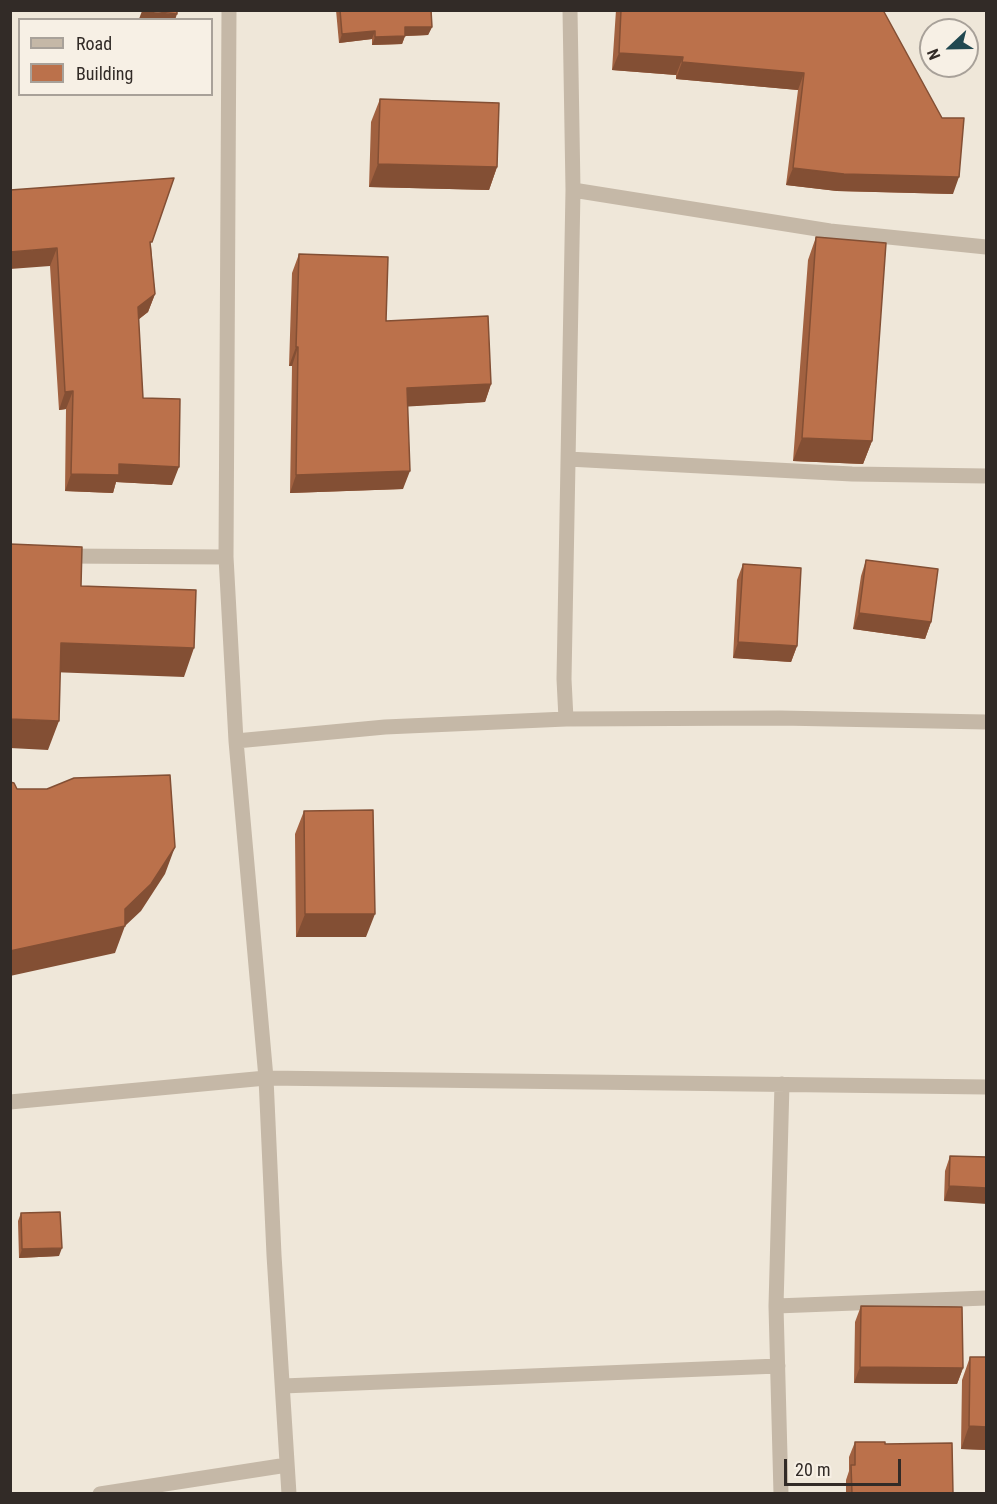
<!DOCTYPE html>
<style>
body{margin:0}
#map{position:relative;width:997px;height:1504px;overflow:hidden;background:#efe7d9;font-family:"Roboto Condensed",sans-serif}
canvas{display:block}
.frame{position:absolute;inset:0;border:12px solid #322b27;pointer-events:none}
.legend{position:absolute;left:18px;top:18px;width:195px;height:78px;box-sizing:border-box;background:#f7f0e5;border:2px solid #a8a199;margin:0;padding:8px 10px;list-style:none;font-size:18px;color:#322b27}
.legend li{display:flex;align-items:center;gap:12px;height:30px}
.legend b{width:30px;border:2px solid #a8a199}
.north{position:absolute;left:919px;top:18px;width:60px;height:60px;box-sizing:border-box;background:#f7f0e5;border:2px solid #a8a199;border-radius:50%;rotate:248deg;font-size:16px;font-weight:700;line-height:24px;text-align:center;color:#322b27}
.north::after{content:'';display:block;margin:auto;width:21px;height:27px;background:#204850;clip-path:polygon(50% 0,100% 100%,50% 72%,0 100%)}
.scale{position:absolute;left:784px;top:1459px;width:117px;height:27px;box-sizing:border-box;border:3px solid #322b27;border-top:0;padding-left:8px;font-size:18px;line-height:21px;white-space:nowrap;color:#322b27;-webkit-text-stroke:4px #f7f0e5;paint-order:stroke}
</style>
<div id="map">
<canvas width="997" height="1504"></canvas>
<div class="frame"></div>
<ul class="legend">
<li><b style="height:8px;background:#c5b8a7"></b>Road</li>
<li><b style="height:16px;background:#bb714b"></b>Building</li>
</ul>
<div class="north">N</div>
<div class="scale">20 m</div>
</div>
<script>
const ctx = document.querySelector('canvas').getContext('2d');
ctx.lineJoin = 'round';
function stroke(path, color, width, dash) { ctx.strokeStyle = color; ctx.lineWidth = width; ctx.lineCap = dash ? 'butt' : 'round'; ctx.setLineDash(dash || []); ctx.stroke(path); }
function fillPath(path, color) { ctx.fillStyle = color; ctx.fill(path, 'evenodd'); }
const minor = new Path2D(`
 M 229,10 L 226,557 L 236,741 L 266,1078 L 274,1255 L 289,1494
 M 573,190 L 830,231 L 986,247
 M 568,459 L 852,474 L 986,476
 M 61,556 L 226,557
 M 566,719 L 780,718 L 986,722
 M 236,741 L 385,727 L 566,719 L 564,679 L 573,190 L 570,10
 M 10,1102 L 266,1078 L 986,1087
 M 776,1306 L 986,1298
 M 283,1386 L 778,1366
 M 100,1494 L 287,1465
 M 781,1494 L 776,1306 L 782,1084`);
const wall = new Path2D(`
 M 336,10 L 431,10 L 432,27 L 428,35 L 405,36 L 402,44 L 372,45 L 372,39 L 339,43 Z
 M 616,10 L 883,10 L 953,194 L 837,191 L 786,185 L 798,90 L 676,79 L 676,75 L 612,70 Z
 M 380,99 L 497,167 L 489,190 L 369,187 L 371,122 Z
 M 10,190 L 151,246 L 155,294 L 148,312 L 138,320 L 143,398 L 172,485 L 116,482 L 113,493 L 65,491 L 66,409 L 59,410 L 50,266 Z
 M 816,237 L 872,441 L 863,464 L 793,461 L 808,260 Z
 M 299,254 L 386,321 L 491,384 L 485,402 L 407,406 L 403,489 L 290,493 L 292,366 L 289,366 L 292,273 Z
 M 866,560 L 931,622 L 925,639 L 853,629 L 861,576 Z
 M 743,564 L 797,646 L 791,662 L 733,658 L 737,580 Z
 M 304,811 L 366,937 L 296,937 L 295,834 Z
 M 950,1156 L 987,1157 L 944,1201 L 945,1171 Z
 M 21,1213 L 59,1256 L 19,1258 L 18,1221 Z
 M 861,1306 L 963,1368 L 957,1384 L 854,1383 L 855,1322 Z
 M 970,1357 L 987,1357 L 987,1450 L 961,1449 L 962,1380 Z
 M 855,1442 L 885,1444 L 953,1494 L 846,1494 L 846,1480 L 849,1471 L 849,1457 Z`);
const shadedWall = new Path2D(`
 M 142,11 L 177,14 L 175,20 L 139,19 Z
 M 405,27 L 432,27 L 428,35 L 405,36 L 402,44 L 372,45 L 375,37 Z
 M 375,31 L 372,39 L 339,43 L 342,34 Z
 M 619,53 L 683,57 L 676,75 L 612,70 Z
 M 682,62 L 804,73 L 798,90 L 676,79 Z
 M 378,164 L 497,167 L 489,190 L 369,187 Z
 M 793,168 L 959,177 L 953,194 L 837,191 L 786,185 Z
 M 57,248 L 50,266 L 10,269 L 10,252 Z
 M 155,294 L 148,312 L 131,325 L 138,307 Z
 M 296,347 L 298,347 L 292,366 L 289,366 Z
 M 491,384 L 485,402 L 400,407 L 407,388 Z
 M 73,391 L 66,409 L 59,410 L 65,392 Z
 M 802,438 L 872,441 L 863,464 L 793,461 Z
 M 119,464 L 179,467 L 172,485 L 116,482 L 113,493 L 65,491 L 71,474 Z
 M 410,471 L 403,489 L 290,493 L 296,475 Z
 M 859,613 L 931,622 L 925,639 L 853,629 Z
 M 738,642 L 797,646 L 791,662 L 733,658 Z
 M 61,643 L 194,648 L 184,677 L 51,672 Z
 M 10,719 L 59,721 L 48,750 L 10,748 Z
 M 175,847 L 165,874 L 141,911 L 125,926 L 115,953 L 10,976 L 10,951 L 125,909 Z
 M 305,914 L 375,914 L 366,937 L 296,937 Z
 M 949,1186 L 987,1188 L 987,1204 L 944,1201 Z
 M 62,1248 L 59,1256 L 19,1258 L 22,1249 Z
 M 860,1367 L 963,1368 L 957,1384 L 854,1383 Z
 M 969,1426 L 987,1427 L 987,1450 L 961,1449 Z`);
const building = new Path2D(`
 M 142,10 L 177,10 L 177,14 Z
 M 340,10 L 431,10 L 432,27 L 405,27 L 405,36 L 375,37 L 375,31 L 342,34 Z
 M 621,10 L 883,10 L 942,118 L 964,118 L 959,177 L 844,174 L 793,168 L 804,73 L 682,62 L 683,57 L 619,53 Z
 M 380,99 L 499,103 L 497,167 L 378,164 Z
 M 174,178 L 152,242 L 150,242 L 155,294 L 138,307 L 143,398 L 180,399 L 179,467 L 119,464 L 119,475 L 71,474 L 73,391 L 65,392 L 57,248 L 10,252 L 10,190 Z
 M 816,237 L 886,243 L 872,441 L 802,438 Z
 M 299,254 L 388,257 L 386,321 L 488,316 L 491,384 L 407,388 L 410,471 L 296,475 L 298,347 L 296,347 Z
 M 10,544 L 82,547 L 81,586 L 196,590 L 194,648 L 61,643 L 59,721 L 10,719 Z
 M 866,560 L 938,569 L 931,622 L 859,613 Z
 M 743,564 L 801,568 L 797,646 L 738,642 Z
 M 170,775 L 175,847 L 151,884 L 125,909 L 125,926 L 10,951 L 10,782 L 14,783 L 17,789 L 47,789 L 74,778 Z
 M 373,810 L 375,914 L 305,914 L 304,811 Z
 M 950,1156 L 987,1157 L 987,1188 L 949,1186 Z
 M 60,1212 L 62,1248 L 22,1249 L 21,1213 Z
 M 861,1306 L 962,1307 L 963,1368 L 860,1367 Z
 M 970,1357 L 987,1357 L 987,1427 L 969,1426 Z
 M 855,1442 L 885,1442 L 885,1444 L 952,1443 L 953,1494 L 852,1494 L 851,1465 L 855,1465 Z`);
stroke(minor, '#c5b8a7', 15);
fillPath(wall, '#a16140');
fillPath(shadedWall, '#834f34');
fillPath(building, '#bb714b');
stroke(building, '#834f34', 1.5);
</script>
